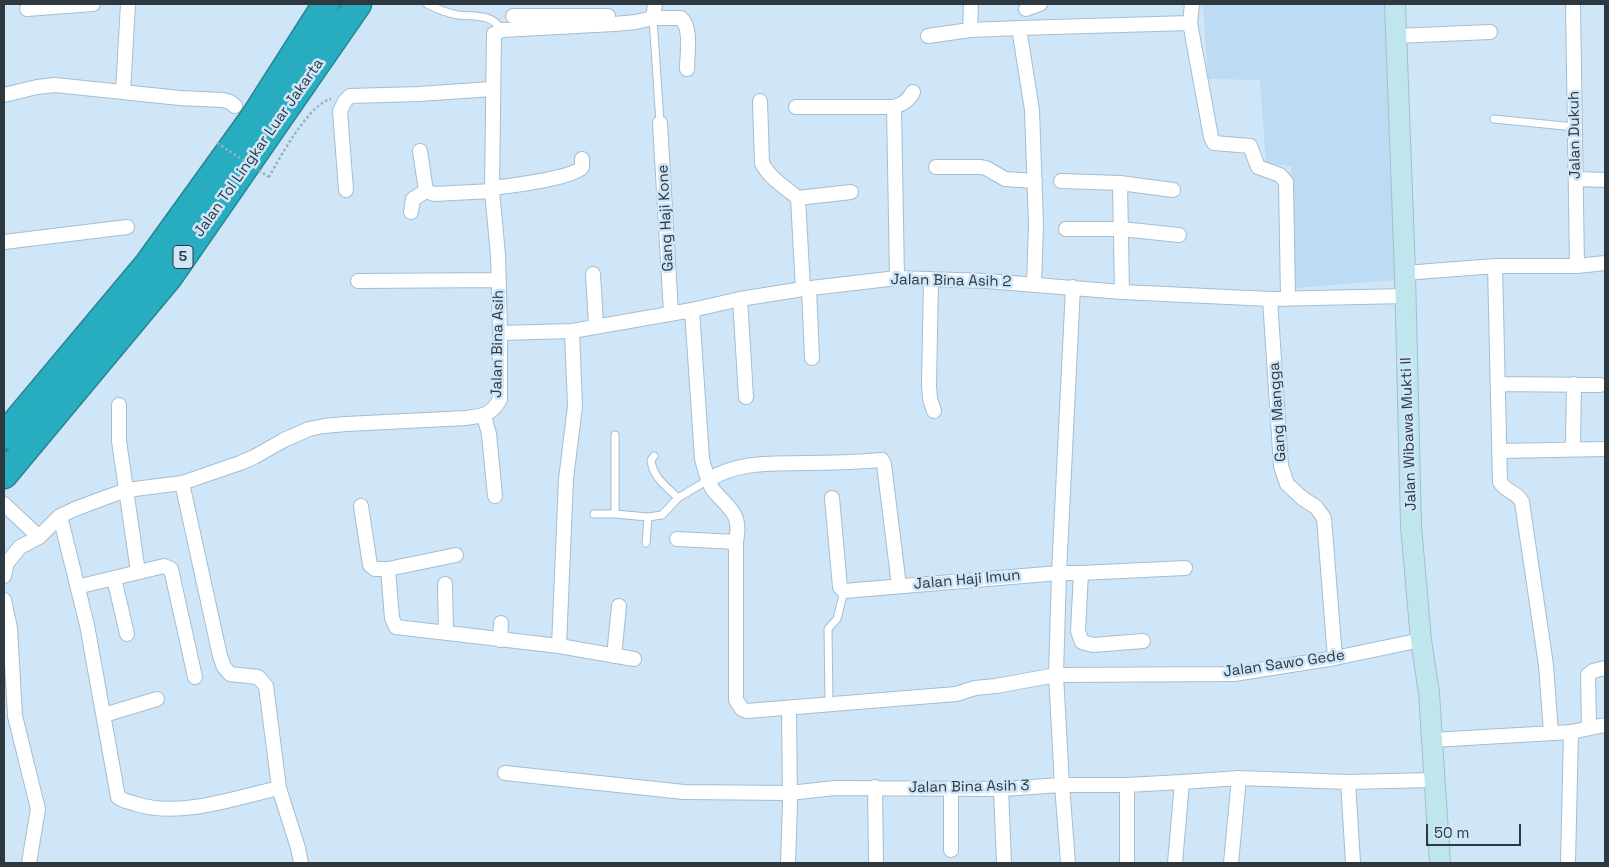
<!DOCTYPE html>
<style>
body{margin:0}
#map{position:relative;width:1609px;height:867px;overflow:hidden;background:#cfe6f9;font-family:"Space Grotesk",sans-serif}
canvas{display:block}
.frame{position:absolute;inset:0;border:5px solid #2e383f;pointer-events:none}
.scale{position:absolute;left:1426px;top:824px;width:95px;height:22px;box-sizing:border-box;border:2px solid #2e383f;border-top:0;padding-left:6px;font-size:15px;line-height:18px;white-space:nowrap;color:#2e383f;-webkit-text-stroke:4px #cfe6f9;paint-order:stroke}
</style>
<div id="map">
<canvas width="1609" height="867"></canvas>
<div class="frame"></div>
<div class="scale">50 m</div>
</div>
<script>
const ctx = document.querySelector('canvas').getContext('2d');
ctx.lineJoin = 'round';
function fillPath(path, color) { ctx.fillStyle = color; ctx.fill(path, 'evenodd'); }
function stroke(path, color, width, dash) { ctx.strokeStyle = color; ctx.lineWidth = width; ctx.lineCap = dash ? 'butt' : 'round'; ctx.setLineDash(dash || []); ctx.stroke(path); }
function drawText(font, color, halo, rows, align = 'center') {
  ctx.font = font + ' "Space Grotesk",sans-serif'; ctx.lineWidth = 5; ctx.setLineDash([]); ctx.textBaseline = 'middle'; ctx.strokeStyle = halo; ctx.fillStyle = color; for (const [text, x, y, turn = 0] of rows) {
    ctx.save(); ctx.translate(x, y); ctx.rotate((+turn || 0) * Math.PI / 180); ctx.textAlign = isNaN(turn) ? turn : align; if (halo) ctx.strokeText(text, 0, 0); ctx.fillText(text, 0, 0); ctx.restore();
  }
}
const built = new Path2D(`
 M 1203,4 L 1384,4 L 1395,280 L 1295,288 L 1291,166 L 1266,164 L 1260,80 L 1208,79 Z`);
const path = new Path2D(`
 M 269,177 C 280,157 309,104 331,99`);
const lane = new Path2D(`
 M 427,4 C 437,9 447,13 458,15 C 475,17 491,13 502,30
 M 653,18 L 660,123
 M 1494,119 L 1575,127
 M 615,435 L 615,514 L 648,517 L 662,515 L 678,498 L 708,480
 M 654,456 L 651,460 C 653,478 666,486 678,498
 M 594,514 L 615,514
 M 646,543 L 648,517
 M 829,703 L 828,629 L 837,619 L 844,591`);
const street = new Path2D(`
 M 1192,4 L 1190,23 L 1211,137 L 1214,143 L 1250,146 L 1258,167 L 1280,175 L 1286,182 L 1288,299
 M 1573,4 L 1577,266
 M 27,9 L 93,4
 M 1026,9 L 1040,4
 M 513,16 L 608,16
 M 653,18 L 655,4
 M 1019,28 L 1032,110 L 1036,225 L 1034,284
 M 970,30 L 971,4
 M 928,36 L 970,30 L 1019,28 L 1190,23
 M 1395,36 L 1490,32
 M 123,92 L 128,4
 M 4,95 L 37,87 L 55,85 L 180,98 L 223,100 L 230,102 L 235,106
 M 760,101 L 762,163 C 769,178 785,187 798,198 L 803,289
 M 796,107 L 894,107 C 903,104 908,101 913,92
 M 894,107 L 897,278
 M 660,123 L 671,313
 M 420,151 L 426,191 L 434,194 L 492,191
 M 936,167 L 981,167 L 986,168 L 1005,179 L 1035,181
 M 1576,179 L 1605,180
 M 1061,181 L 1120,183 L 1173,190
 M 1120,183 L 1122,292
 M 493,188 C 508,186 576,178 582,167 L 582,159
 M 346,190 L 340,111 L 345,101 L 350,96 L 419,94 L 492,89
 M 798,198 L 851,192
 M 411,212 L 413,199 L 426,191
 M 1066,229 L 1121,229 L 1179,235
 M 4,242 L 127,227
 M 1495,266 L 1500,482 C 1506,492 1517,492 1522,502 L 1546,665 L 1551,733
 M 1405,273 L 1495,266 L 1577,266 L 1605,263
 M 593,274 L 596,325
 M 931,279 L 929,385 L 930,399 L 934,411
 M 358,281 L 499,280
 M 809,288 L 812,358
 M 740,299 L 746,397
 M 1270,299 L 1281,466 L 1287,484 L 1302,498 L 1316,507 L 1324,518 L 1335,658
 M 692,310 L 702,459 C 705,469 707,481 713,490 C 729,509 742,513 736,542 L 736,700 L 742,709 L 747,711 L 956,694 L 975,688 L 996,686 L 1056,675 L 1234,674 L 1335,658 L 1421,640
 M 500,333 L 572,331 L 692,310 L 740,299 L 803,289 L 897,278 L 987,281 L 1122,292 L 1270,299 L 1405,296
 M 1498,384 L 1600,385
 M 119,405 L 119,441 L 138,572
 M 484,416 L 489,434 L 495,496
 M 1573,444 L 1574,384
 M 1499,451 L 1605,449
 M 708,480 C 739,461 770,464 805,463 C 831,463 857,462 882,460 L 884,464 L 899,586
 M 182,483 L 220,656 L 224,667 L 230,674 L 258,677 L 266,686 L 279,788 L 298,848 L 301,863
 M 832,498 L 840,587 L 844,591 L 1059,573 L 1081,573 L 1185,568
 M 4,504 L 39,537
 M 361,506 L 370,565 L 375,569 L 388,569 L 392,618 L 396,627 L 559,646 L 634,659
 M 60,516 L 87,625 L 118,797 C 123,801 130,802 136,804 C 179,818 235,798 279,788
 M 677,539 L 736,542
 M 388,569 L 456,555
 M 1081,573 L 1078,631 L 1082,642 L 1093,645 L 1143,641
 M 4,576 L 7,563 L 20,547 L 39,537 L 60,516 L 75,509 L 104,498 L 127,490 L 182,483 L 240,463 L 254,457 L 284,440 L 309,429 L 324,426 L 346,424 L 466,418 C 482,416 492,415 500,399 L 500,333 L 498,255 L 492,191 L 494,34 L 502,30 L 614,24 L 636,22 L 653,18 L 681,18 C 692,28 687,55 687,69
 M 114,578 L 127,634
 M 445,584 L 446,632
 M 85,585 L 164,566 L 171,569 L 195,677
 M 4,600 L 10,628 L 15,716 L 38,809 L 29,863
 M 500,640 L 501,623
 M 559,646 L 566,479 L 575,406 L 572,331
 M 614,656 L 619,606
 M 104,715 L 157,699
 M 1589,728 L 1588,675 L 1593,671 L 1605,668
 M 1432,740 L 1571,732 L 1605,725
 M 505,773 L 684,792 L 789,793 L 835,788 L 1001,789 L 1062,785 L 1127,785 L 1182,782 L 1239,778 L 1348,782 L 1434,780
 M 1348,782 L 1353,863
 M 875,787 L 876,863
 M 1001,789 L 1004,863
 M 951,850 L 951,788
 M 788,863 L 790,804 L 789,709
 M 1068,863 L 1062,785 L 1056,675 L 1059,573 L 1073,287
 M 1127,863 L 1127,785
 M 1175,863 L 1182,782
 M 1231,863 L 1239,778
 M 1568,863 L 1571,732`);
const secondary = new Path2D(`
 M 1395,4 L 1405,273 L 1411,526 L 1421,640 L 1429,693 L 1440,863`);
const highway = new Path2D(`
 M 4,436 L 148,264 L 254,117 L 326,4
 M 4,475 L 169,277 L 358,4`);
const pathBridge = new Path2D(`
 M 217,143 L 269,177`);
const shields = [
 [183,257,20]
];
const shieldNames = [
 ["5",183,257]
];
const streetNames = [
 ["Jalan Dukuh",1575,135,-91],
 ["Jalan Tol Lingkar Luar Jakarta",259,148,-55],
 ["Gang Haji Kone",666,218,-93],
 ["Jalan Bina Asih 2",951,281,1],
 ["Jalan Bina Asih",498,344,-89],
 ["Gang Mangga",1278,412,-94],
 ["Jalan Wibawa Mukti II",1409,434,-92],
 ["Jalan Haji Imun",967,580,-5],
 ["Jalan Sawo Gede",1284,664,-8],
 ["Jalan Bina Asih 3",969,787,-1]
];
fillPath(built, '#bddbf2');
stroke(lane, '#a6bdce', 9);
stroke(street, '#a6bdce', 16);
stroke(secondary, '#a6bdce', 22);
stroke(highway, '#298492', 29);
stroke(path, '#9baebd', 2.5, [2.5, 2.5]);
stroke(lane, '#fff', 7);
stroke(street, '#fff', 14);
stroke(secondary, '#bee6ec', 20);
stroke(highway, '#27adbf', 26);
stroke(pathBridge, '#9baebd', 2.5, [2.5, 2.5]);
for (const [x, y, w] of shields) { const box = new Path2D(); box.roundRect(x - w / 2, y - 11.5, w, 23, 4); ctx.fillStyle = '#cfe6f9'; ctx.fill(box); stroke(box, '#2e383f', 1); }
drawText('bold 14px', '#2e383f', null, shieldNames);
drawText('15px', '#2e383f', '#cfe6f9', streetNames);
</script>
